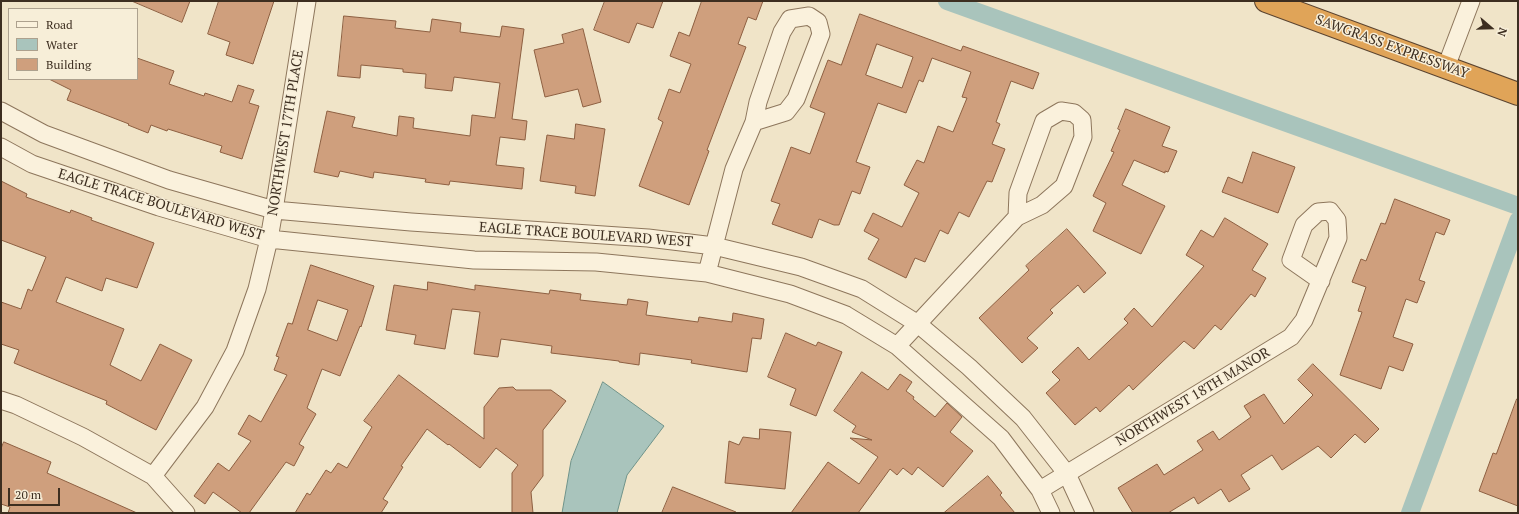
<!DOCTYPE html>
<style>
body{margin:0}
#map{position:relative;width:1519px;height:514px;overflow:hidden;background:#f0e4c8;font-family:"PT Serif",serif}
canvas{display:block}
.frame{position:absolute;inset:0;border:2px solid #3d2e20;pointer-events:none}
.legend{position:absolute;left:8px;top:8px;width:130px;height:72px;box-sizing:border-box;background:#f7eed8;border:1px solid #ada18e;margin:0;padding:5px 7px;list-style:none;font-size:12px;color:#3d2e20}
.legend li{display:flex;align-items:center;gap:8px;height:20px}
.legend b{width:20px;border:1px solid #ada18e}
.north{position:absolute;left:1471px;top:8px;width:40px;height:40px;-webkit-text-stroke:3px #f7eed8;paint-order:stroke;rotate:110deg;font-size:11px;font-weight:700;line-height:16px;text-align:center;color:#3d2e20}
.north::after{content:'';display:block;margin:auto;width:14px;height:18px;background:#3d2e20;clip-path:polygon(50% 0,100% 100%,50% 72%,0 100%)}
.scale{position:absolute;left:8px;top:488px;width:52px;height:18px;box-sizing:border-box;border:2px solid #3d2e20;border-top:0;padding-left:5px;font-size:12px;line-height:14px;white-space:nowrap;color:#3d2e20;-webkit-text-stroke:3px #f7eed8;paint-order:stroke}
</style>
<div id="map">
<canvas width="1519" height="514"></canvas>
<div class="frame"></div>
<ul class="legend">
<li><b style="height:5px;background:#faf1dc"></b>Road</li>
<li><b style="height:11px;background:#a9c4bc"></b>Water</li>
<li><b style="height:11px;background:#cf9f7d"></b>Building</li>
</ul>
<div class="north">N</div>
<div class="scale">20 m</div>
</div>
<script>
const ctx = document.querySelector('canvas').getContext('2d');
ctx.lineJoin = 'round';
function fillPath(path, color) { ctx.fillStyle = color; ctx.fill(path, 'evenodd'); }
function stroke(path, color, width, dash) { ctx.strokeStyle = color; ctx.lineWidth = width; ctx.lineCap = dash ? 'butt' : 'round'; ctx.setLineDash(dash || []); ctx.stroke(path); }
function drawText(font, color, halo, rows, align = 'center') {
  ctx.font = font + ' "PT Serif",serif'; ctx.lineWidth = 3; ctx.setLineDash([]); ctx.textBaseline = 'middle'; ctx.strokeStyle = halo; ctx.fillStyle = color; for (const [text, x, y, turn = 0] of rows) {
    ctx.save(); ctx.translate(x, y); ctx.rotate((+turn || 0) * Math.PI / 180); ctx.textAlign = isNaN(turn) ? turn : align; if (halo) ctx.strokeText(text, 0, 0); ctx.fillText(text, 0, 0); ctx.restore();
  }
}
const water = new Path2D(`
 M 603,382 L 664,426 L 627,475 L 617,513 L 562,513 L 571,461 Z`);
const canal = new Path2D(`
 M 947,1 L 1518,206
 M 1410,513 L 1518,221`);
const building = new Path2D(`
 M 132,1 L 190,1 L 182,22 Z
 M 219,1 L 274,1 L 253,64 L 226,55 L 230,42 L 208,34 Z
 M 605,1 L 663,1 L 653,28 L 637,23 L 629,43 L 594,30 Z
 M 702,1 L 763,1 L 756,20 L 748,17 L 738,44 L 746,47 L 707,150 L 709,151 L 689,205 L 639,186 L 663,122 L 658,119 L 669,89 L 680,93 L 691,64 L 670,56 L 679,32 L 689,36 Z
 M 860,14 L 961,51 L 963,46 L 1039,73 L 1033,89 L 1011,81 L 996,122 L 1000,124 L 992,144 L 1005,149 L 992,182 L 987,181 L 969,217 L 959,212 L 948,234 L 940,230 L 925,262 L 915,258 L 906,278 L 868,259 L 879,239 L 864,231 L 873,213 L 902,227 L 919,193 L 904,185 L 917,160 L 924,163 L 938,126 L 953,132 L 967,98 L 962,97 L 971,72 L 932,58 L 923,82 L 919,80 L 906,113 L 878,103 L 856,162 L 870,167 L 860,194 L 852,191 L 839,225 L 834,225 L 819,219 L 812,238 L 772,224 L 780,204 L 771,201 L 791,147 L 810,154 L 825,113 L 810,107 L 828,60 L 841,65 ZM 877,44 L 913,57 L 902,88 L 866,75 Z
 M 344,16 L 396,21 L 395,28 L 430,32 L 432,19 L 461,23 L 460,32 L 500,37 L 502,26 L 524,29 L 512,119 L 527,121 L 525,140 L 500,137 L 496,165 L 524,168 L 522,189 L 450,181 L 449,185 L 425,182 L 426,179 L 374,172 L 373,178 L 340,171 L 338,177 L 314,172 L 327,111 L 355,117 L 352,127 L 397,136 L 399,116 L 414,118 L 413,128 L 470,136 L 472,115 L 495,118 L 500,83 L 454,77 L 452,91 L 425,88 L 426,74 L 403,72 L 403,69 L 361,65 L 360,78 L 338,76 Z
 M 583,29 L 601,102 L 583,107 L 578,89 L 545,97 L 534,50 L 564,43 L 562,35 Z
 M 137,58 L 174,71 L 169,84 L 204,96 L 205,93 L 232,102 L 238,85 L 254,90 L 249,103 L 259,106 L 242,159 L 220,152 L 222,146 L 168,129 L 167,131 L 151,125 L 148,133 L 128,125 L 129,124 L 67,100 L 71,90 L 49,79 L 137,79 Z
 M 1126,109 L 1170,127 L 1162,146 L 1177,151 L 1168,172 L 1165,171 L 1165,173 L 1134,160 L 1122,185 L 1165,206 L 1141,254 L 1093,231 L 1106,203 L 1093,196 L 1114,152 L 1111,151 L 1120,130 L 1118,129 Z
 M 576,124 L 605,129 L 595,196 L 575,193 L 576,186 L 540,181 L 547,135 L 574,139 Z
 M 1253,152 L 1295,167 L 1278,213 L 1222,192 L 1228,177 L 1242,183 Z
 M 1,181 L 27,194 L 26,197 L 70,213 L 71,210 L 92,218 L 91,220 L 154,243 L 137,288 L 106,278 L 102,291 L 66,277 L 56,302 L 124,329 L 110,365 L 141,381 L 160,344 L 192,360 L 156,430 L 106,404 L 107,401 L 14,363 L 19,350 L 1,344 L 1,302 L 21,309 L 28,289 L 32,291 L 46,257 L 1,240 Z
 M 1395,199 L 1450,220 L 1444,235 L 1436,232 L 1419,280 L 1425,282 L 1417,303 L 1406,299 L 1393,337 L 1413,344 L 1403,371 L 1389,366 L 1381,389 L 1340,375 L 1362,312 L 1358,311 L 1366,287 L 1352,282 L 1361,259 L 1366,261 L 1381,223 L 1385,224 Z
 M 1225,218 L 1268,244 L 1252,270 L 1266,278 L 1255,297 L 1251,294 L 1221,330 L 1215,325 L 1194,349 L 1184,341 L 1133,390 L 1129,385 L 1100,412 L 1096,407 L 1075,425 L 1046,393 L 1060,380 L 1052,372 L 1078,347 L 1089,360 L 1128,323 L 1124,319 L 1134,308 L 1152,327 L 1204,266 L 1186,255 L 1201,230 L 1213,237 Z
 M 1067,229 L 1106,273 L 1084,293 L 1078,285 L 1050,310 L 1053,313 L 1027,338 L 1038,348 L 1022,363 L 979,318 L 1029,270 L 1026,266 Z
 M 311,265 L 374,286 L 361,327 L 360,326 L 340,376 L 322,369 L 307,408 L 316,414 L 299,444 L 304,447 L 294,466 L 286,462 L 249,513 L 242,513 L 213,492 L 205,504 L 194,496 L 218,463 L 229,471 L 251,441 L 238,434 L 249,415 L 261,422 L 287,375 L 274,370 L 279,357 L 276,356 L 288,323 L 292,324 ZM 318,300 L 348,310 L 337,341 L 308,330 Z
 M 428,282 L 475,290 L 475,285 L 549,294 L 550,290 L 581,294 L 580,300 L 627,305 L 628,299 L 648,302 L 646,315 L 698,322 L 699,317 L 732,322 L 733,313 L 764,319 L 761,339 L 752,338 L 747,372 L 691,363 L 692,360 L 640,353 L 639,365 L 619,362 L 619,361 L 551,353 L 552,346 L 501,339 L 498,357 L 474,354 L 480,312 L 452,309 L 445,349 L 414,344 L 416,335 L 386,330 L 394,285 L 427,290 Z
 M 786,333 L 816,346 L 818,342 L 842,352 L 816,416 L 790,405 L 796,389 L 768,377 Z
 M 1313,364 L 1379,429 L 1365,443 L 1355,434 L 1331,458 L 1318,446 L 1282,470 L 1272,455 L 1241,475 L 1250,489 L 1229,502 L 1221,489 L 1198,504 L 1194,497 L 1168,513 L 1133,513 L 1118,488 L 1157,464 L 1164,475 L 1203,450 L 1197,441 L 1213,431 L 1219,440 L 1251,417 L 1244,406 L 1264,394 L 1284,424 L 1313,395 L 1298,380 Z
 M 862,372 L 888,390 L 900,374 L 912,382 L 906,391 L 914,397 L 913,399 L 935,417 L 947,403 L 962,417 L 950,432 L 973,451 L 943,487 L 918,467 L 912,475 L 903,468 L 897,475 L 890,469 L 858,513 L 791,513 L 828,462 L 859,484 L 878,457 L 850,438 L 872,440 L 852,432 L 856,426 L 834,411 Z
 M 399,375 L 484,439 L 484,407 L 499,388 L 513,387 L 516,390 L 551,390 L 566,401 L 543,430 L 543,476 L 531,492 L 533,513 L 512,513 L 512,473 L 518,465 L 496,448 L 480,468 L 449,444 L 448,445 L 427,429 L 401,466 L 403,467 L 383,499 L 388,502 L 381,513 L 295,513 L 307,493 L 310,495 L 326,470 L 331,473 L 338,463 L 347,468 L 372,427 L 364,421 Z
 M 1517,399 L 1518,399 L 1518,506 L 1479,491 L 1493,453 L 1496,454 Z
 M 760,429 L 791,432 L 785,489 L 725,483 L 729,441 L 739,445 L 743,437 L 759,439 Z
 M 4,442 L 51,462 L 47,473 L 137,513 L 8,513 L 10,507 L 1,504 L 1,449 Z
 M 988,476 L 1002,493 L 1000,495 L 1015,513 L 944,513 Z
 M 673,487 L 736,512 L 736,513 L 662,513 Z`);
const minor = new Path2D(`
 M 1446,67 L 1471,1
 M 1,111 L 44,134 L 169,180 L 274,210 L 411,222 L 648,238 L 714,246 L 801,267 L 862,289 L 918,324 L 969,367 L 1023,418 L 1067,474 L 1085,513
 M 1,147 L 32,164 L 159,207 L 269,239 L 474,260 L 596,262 L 707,273 L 790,294 L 846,315 L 897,346 L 1001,438 L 1040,490 L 1051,513
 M 707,273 L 734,169 L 754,122 L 786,112 L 796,99 L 821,34 L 818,22 L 809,16 L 790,19 L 782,32 L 758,102 L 754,122
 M 897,346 L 1017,217 L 1042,205 L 1064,186 L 1083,137 L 1082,120 L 1074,113 L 1061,111 L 1044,121 L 1018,193 L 1017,217
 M 1,400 L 16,405 L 83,437 L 153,476 L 186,513
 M 153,476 L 205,407 L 235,351 L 257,289 L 269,239 L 274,210 L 307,1
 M 1040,490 L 1291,337 L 1304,320 L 1338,238 L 1337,220 L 1330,211 L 1318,212 L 1304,225 L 1291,260 L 1321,281`);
const highway = new Path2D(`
 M 1266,1 L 1518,94`);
const streetNames = [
 ["SAWGRASS EXPRESSWAY",1392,47,20],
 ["NORTHWEST 17TH PLACE",286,133,-81],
 ["EAGLE TRACE BOULEVARD WEST",161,205,17],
 ["EAGLE TRACE BOULEVARD WEST",586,235,4],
 ["NORTHWEST 18TH MANOR",1193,397,-31]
];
fillPath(water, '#a9c4bc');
stroke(water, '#6f938a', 1);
stroke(canal, '#a9c4bc', 18);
fillPath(building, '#cf9f7d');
stroke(building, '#8d5f41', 1);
stroke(minor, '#8d765c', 19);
stroke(highway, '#5b4430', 24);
stroke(minor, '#faf1dc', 17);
stroke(highway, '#e0a458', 22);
drawText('14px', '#3d2e20', '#f7eed8', streetNames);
</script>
